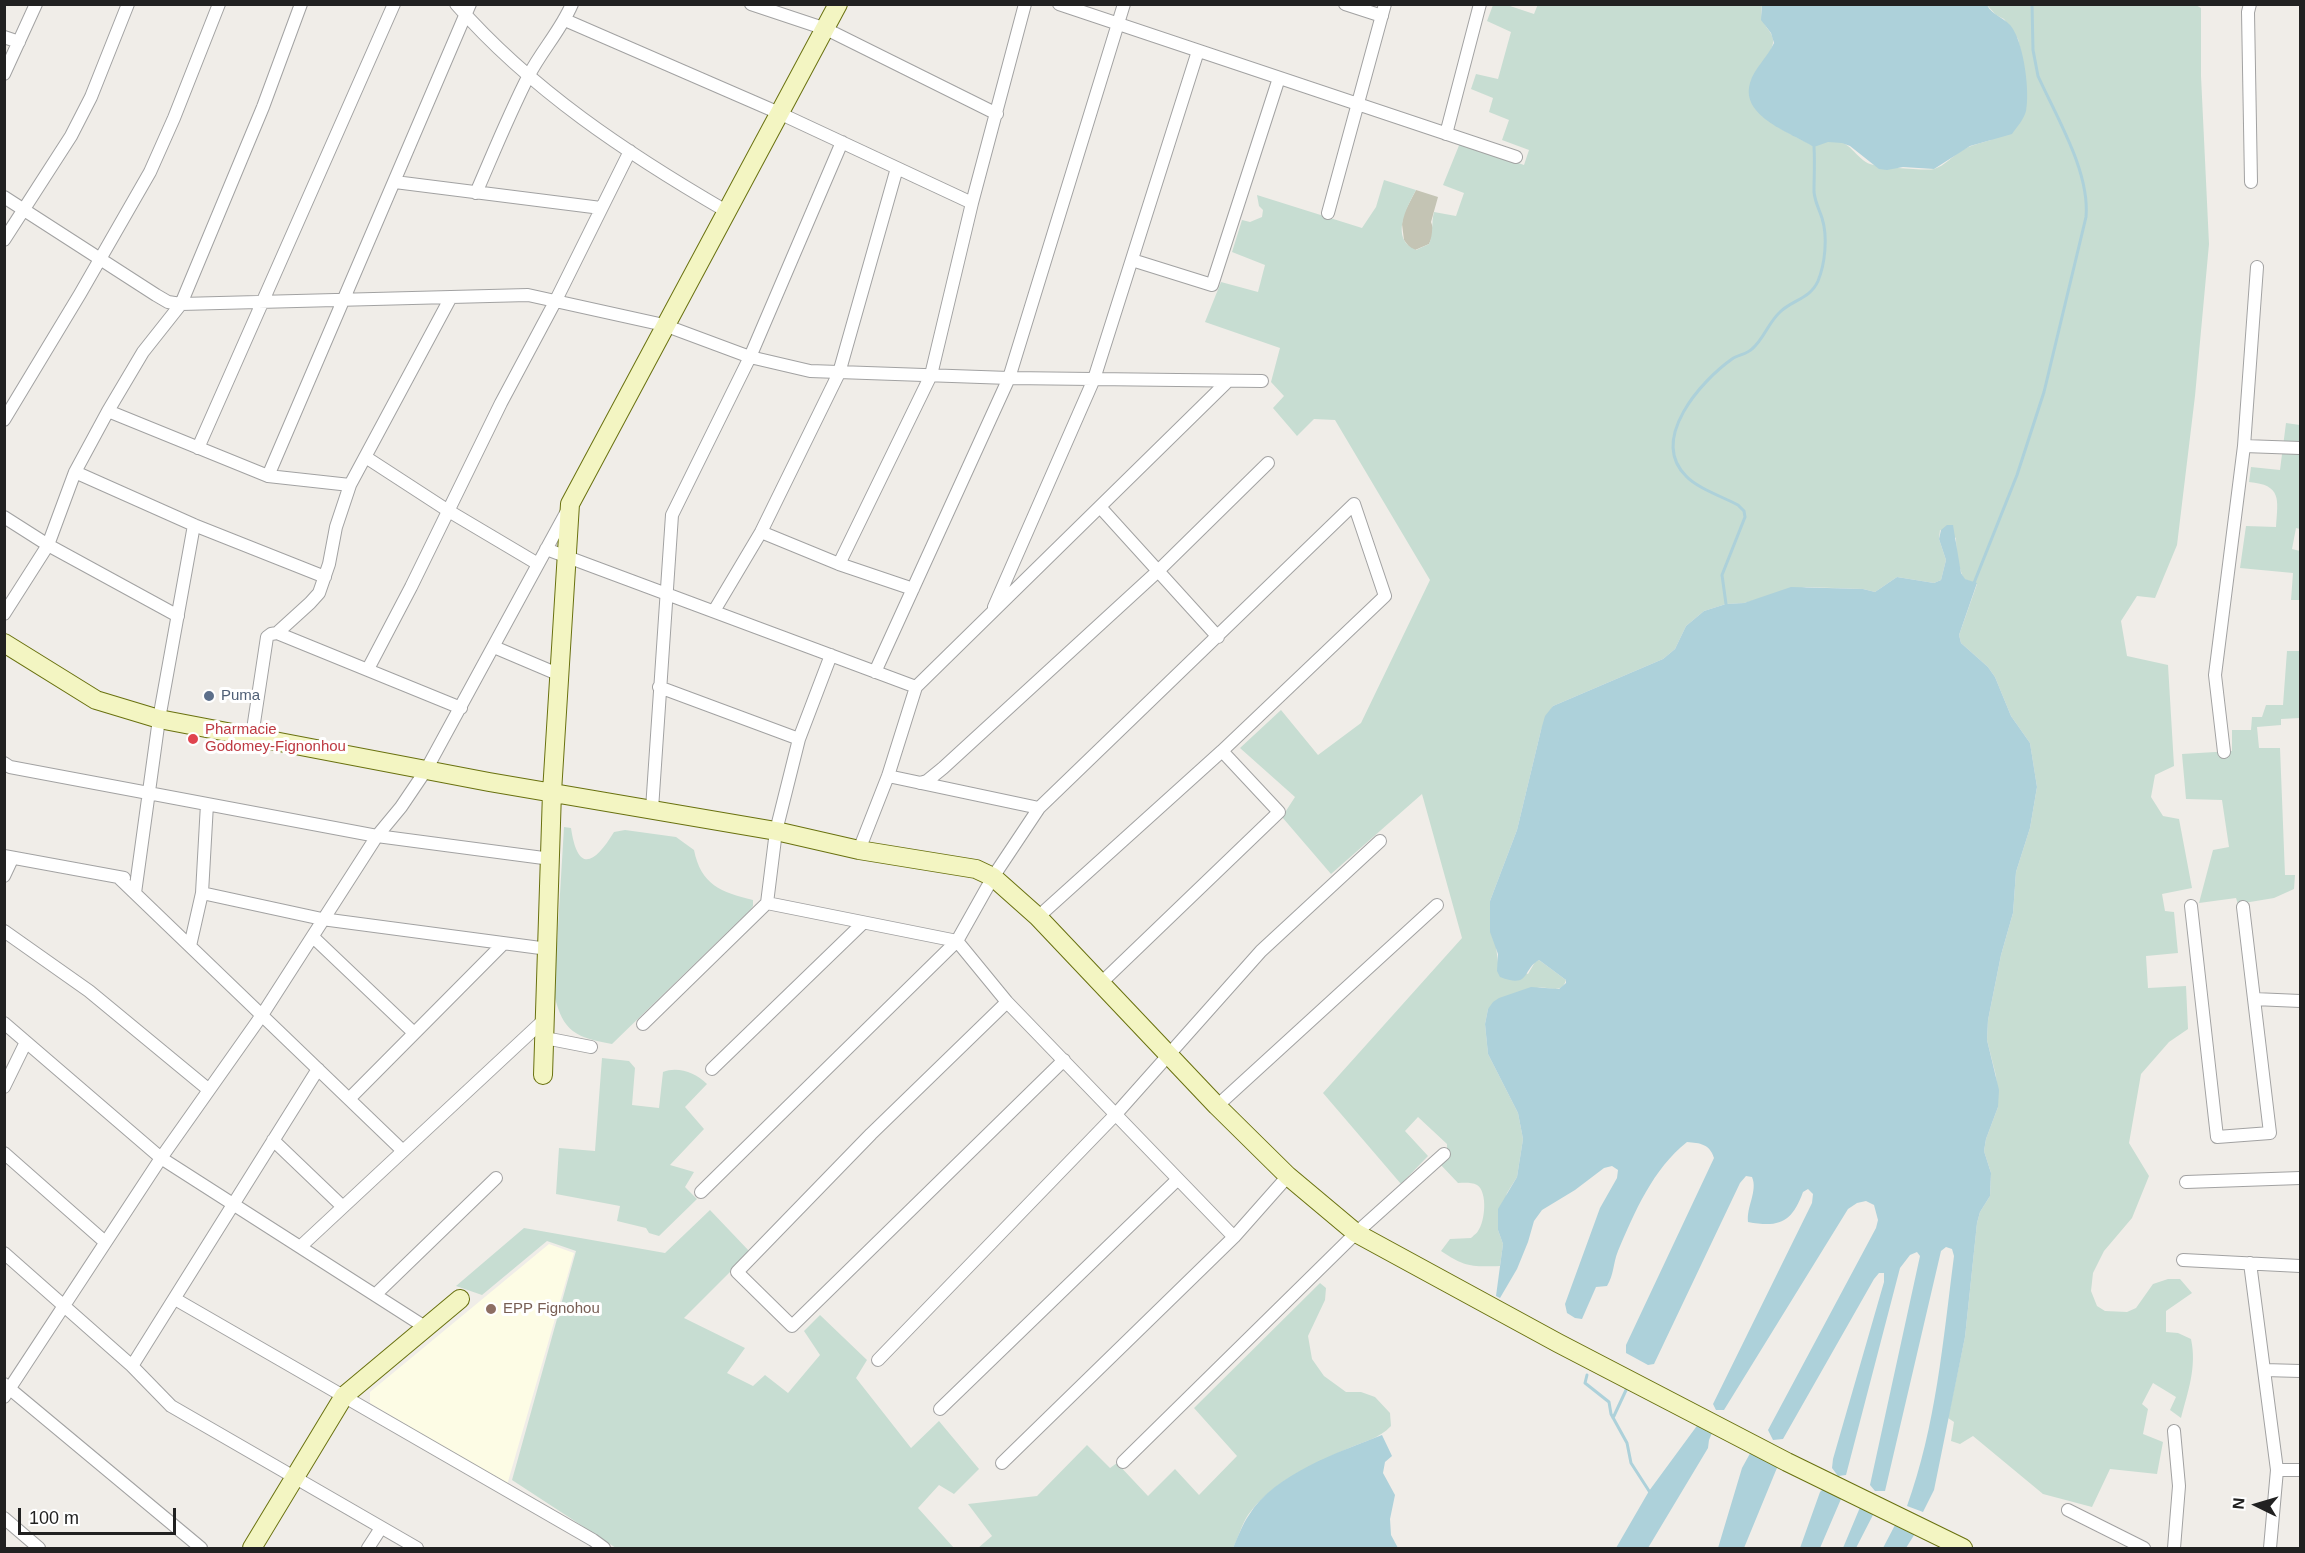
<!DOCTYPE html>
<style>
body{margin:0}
#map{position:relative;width:2305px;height:1553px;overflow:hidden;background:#f0ede8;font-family:Arial,sans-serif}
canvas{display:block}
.frame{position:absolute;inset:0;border:6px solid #212121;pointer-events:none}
.north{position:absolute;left:2227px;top:1475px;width:60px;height:60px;-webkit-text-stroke:4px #fff;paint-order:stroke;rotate:275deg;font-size:16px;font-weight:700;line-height:24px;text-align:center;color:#212121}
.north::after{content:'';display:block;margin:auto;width:21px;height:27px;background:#212121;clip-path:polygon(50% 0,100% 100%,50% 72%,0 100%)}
.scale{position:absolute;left:18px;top:1508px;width:158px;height:27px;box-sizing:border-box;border:3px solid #212121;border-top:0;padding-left:8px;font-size:18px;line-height:21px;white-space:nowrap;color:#212121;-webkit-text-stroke:4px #fff;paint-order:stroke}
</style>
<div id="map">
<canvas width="2305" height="1553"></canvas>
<div class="frame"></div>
<div class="north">N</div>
<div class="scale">100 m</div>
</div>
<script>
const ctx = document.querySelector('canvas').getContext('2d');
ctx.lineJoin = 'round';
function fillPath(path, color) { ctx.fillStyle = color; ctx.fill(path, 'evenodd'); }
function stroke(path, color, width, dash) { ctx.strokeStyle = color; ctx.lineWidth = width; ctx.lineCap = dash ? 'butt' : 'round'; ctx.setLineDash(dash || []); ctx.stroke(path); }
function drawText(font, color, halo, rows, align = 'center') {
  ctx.font = font + ' Arial,sans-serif'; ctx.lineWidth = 6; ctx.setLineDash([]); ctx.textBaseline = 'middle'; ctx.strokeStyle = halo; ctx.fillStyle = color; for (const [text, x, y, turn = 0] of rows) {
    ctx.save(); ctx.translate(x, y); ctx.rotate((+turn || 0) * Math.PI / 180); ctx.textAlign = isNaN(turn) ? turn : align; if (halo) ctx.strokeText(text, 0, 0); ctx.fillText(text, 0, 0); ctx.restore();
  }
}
const education = new Path2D(`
 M 549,1244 L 574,1253 L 507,1485 L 370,1403 L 370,1392 Z`);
const construction = new Path2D(`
 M 1416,190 L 1438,197 L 1431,222 L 1433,228 L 1432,237 L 1429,244 L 1415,250 L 1410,248 L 1404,240 L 1402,224 L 1403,215 Z`);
const wetland = new Path2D(`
 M 1538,4 L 1762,5 C 1758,27 1775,30 1773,43 C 1772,54 1760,64 1755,74 C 1733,112 1789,132 1814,146 C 1851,128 1852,161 1874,165 C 1884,167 1927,171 1934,169 C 1944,166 1953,156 1961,151 C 1970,145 1981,143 1991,140 L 2024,66 L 2018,39 L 2004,19 L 1996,15 L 1987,5 L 2194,4 L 2201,8 L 2201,76 L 2209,244 L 2195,396 L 2177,545 L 2155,598 L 2137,596 L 2121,621 L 2127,656 L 2168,665 L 2174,766 L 2155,775 L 2151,797 L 2163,816 L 2179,819 L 2192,888 L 2162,894 L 2165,911 L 2174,912 L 2178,953 L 2146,956 L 2148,988 L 2186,986 L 2188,1029 L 2169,1042 L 2141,1074 L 2129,1143 L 2149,1176 L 2132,1218 L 2104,1251 L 2093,1273 L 2091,1291 L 2097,1306 L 2105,1311 L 2127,1312 L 2136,1308 L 2153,1284 L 2168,1279 L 2180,1279 L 2192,1293 L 2166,1311 L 2166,1332 L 2178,1333 L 2191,1339 C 2197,1367 2188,1391 2181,1418 L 2170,1410 L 2176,1397 L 2153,1383 L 2142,1404 L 2148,1409 L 2143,1434 L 2163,1442 L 2157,1474 L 2110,1469 L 2092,1507 L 2043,1494 L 1973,1436 L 1960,1444 L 1951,1441 L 1954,1422 L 1948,1418 L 1965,1337 L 1977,1223 L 1980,1212 L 1990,1196 L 1991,1173 L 1984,1151 L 1986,1139 L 1998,1107 L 1996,1076 L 1987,1040 L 1988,1020 L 2001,955 L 2013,913 L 2016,872 L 2030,828 L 2037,787 L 2030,743 L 2011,716 L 1995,677 L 1988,667 L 1961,643 L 1959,635 L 1977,584 L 1964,579 C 1958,567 1956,550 1956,538 L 1940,530 L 1939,539 L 1946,560 L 1941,580 L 1934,583 L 1897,577 L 1875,592 L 1863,589 L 1806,587 L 1744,603 L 1726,604 L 1704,611 L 1686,626 L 1675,649 L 1663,659 L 1553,706 L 1541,730 L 1517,830 L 1490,901 L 1498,962 L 1528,974 L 1535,962 L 1539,960 L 1566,980 C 1561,996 1548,985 1537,988 C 1521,992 1504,1003 1488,1009 L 1485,1024 L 1488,1054 L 1518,1113 L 1523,1139 L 1517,1177 L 1507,1193 L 1498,1230 L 1503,1244 L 1500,1266 C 1471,1267 1465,1267 1441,1251 L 1450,1239 L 1471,1238 C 1472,1237 1478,1232 1478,1231 C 1485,1222 1488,1192 1477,1185 C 1471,1182 1464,1183 1458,1183 L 1440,1164 L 1447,1156 L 1447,1144 L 1418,1117 L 1405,1131 L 1428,1156 L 1401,1184 L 1323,1093 L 1462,938 L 1422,794 L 1331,874 L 1282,817 L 1295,797 L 1240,748 L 1281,710 L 1318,755 L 1361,723 L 1430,580 L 1335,420 L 1314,419 L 1297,436 L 1273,408 L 1284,396 L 1271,382 L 1280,348 L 1205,322 L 1221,282 L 1258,292 L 1265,265 L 1232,252 L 1242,220 L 1250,222 L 1262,217 L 1263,210 L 1259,206 L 1257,195 L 1362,228 L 1376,207 L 1384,180 L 1416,190 C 1407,207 1389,239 1416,250 L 1429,244 C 1434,233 1431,224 1434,212 L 1456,216 L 1464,193 L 1443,185 L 1460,143 L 1524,165 L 1529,150 L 1502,140 L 1509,120 L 1489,112 L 1493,98 L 1471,89 L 1476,74 L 1498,79 L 1511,32 L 1487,21 L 1493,5 L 1507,5 L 1534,14 Z
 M 2286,423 L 2300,425 L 2300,529 L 2296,528 L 2292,549 L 2300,551 L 2300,600 L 2291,600 L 2293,573 L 2240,568 L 2246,526 L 2276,527 C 2278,499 2282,485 2249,482 L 2251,467 L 2280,470 Z
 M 2287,651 L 2300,651 L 2300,718 L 2281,719 L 2281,725 L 2257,727 L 2259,748 L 2280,748 L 2285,875 L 2295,875 L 2294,889 L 2274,898 L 2238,904 L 2236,898 L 2199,903 L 2213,850 L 2229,847 L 2222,800 L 2186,799 L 2182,754 L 2232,751 L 2232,730 L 2251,730 L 2252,717 L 2262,717 L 2266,705 L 2283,705 Z
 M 564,827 L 571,828 C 578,875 595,863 614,832 L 625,830 L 676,837 L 694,850 C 701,885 721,892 753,900 L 753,906 L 749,911 L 612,1044 C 576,1037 563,1033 554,994 Z
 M 602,1058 L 629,1061 L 635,1068 L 632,1105 L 659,1108 L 663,1072 C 678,1066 696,1073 707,1084 L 685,1107 L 704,1129 L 670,1165 L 694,1172 L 685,1187 L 697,1199 L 659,1236 L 649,1233 L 646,1228 L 617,1221 L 620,1206 L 556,1194 L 559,1148 L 595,1151 Z
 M 710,1210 L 750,1252 L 684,1318 L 745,1348 L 727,1373 L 753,1386 L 765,1375 L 788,1393 L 820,1355 L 804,1331 L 820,1315 L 867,1360 L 856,1378 L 911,1448 L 939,1421 L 979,1469 L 954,1494 L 939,1485 L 918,1508 L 954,1548 L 616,1548 L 512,1480 L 576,1251 L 547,1241 L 482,1295 L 456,1286 L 524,1228 L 665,1253 Z
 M 1320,1283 L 1326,1288 L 1325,1300 L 1308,1336 L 1312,1359 L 1324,1376 L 1346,1392 L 1361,1392 L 1375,1397 L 1390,1413 L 1391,1426 C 1379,1439 1362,1442 1347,1449 C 1311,1465 1272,1482 1248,1515 C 1242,1524 1238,1538 1233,1548 L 978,1548 L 992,1536 L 968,1504 L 1037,1496 L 1087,1445 L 1110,1468 L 1117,1463 L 1148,1496 L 1175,1469 L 1199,1495 L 1237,1456 L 1194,1408 Z`);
const water = new Path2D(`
 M 1762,5 L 1987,5 C 1992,16 2007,18 2013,29 C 2024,47 2030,91 2026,111 C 2024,119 2017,127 2012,134 L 1970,146 L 1934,169 L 1903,167 L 1887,170 L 1879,169 L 1850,146 L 1842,143 L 1828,142 L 1814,147 C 1792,133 1740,117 1750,83 C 1754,68 1768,57 1774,43 L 1771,33 L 1761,20 Z
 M 1947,525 L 1953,525 L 1961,573 L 1965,579 L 1977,583 L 1959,635 L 1961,643 L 1988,667 L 1995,677 L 2011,716 L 2030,743 L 2037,787 L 2030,828 L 2016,872 L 2013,913 L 2001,955 L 1988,1020 L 1987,1040 L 1999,1090 L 1998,1107 L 1986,1139 L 1984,1151 L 1991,1173 L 1990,1196 L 1980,1212 L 1977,1223 L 1965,1337 L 1934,1490 L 1923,1512 L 1907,1506 C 1936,1426 1943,1341 1954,1256 L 1952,1249 L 1946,1247 L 1941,1251 L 1885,1491 L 1875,1491 L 1870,1485 L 1920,1256 L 1917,1252 L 1910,1255 L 1900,1268 L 1846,1475 L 1838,1476 L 1832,1468 L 1833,1459 L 1884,1282 L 1884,1273 L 1879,1273 L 1874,1279 L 1783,1439 L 1773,1440 L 1768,1430 L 1876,1228 L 1878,1220 L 1874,1205 L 1866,1201 L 1857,1203 L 1848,1209 L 1724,1410 L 1716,1410 L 1713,1404 L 1812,1203 L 1813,1194 L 1808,1189 L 1803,1192 C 1792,1222 1780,1228 1748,1222 C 1746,1207 1758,1191 1752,1177 L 1746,1176 L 1740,1183 L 1654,1364 L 1648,1365 L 1626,1353 L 1626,1345 L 1714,1158 C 1710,1144 1700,1143 1687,1142 C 1653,1169 1635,1211 1618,1251 C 1613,1263 1614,1275 1607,1286 L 1596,1287 L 1582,1319 L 1575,1318 L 1567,1313 L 1565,1304 L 1600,1208 L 1617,1178 L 1618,1170 L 1612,1166 L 1604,1168 L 1575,1190 L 1542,1210 L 1534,1221 L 1528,1242 L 1517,1269 L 1500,1298 L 1496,1296 L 1503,1244 L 1498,1230 L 1498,1209 L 1517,1177 L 1523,1139 L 1518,1113 L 1488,1054 L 1485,1024 L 1488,1009 L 1493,1002 L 1499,998 L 1531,987 L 1559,989 L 1566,983 L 1566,980 L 1539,960 C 1522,969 1531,989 1500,977 L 1497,971 L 1498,954 L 1490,932 L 1490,901 L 1517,830 L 1541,730 L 1545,716 L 1553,706 L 1663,659 L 1675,649 L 1686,626 L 1704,611 L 1726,604 L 1744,603 L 1791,587 L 1863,589 L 1875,592 L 1897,577 L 1934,583 L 1941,580 L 1946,560 L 1939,539 L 1941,530 Z
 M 1699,1423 L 1714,1428 L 1709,1440 L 1708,1448 L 1648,1548 L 1616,1548 L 1649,1491 Z
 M 1382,1435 L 1392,1456 L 1385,1462 L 1383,1473 L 1395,1495 L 1390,1519 L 1391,1535 L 1398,1548 L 1233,1548 C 1238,1537 1242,1525 1249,1515 C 1274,1474 1339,1452 1382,1435 Z
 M 1753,1448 L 1779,1463 L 1744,1548 L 1718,1548 L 1742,1468 Z
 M 1823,1489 L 1840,1492 L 1841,1499 L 1820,1548 L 1800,1548 L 1820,1492 Z
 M 1861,1505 L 1874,1513 L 1856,1548 L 1843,1548 Z
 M 1900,1521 L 1916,1532 L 1906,1548 L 1883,1548 L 1895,1525 Z`);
const stream = new Path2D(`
 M 1974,583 L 2017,475 L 2044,392 L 2086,217 C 2090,172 2057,118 2038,76 L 2033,50 L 2032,4
 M 1726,604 L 1722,575 L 1745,517 L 1744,511 L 1738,505 C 1723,497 1697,488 1686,476 C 1649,439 1701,381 1732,359 C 1738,355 1747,354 1752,349 C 1764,339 1768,323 1780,312 C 1792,300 1810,299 1818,281 C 1825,264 1828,237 1822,218 C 1819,209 1815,202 1814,192 C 1814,177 1815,162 1814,147
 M 1587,1375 L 1585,1383 L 1609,1402 L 1611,1414 L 1627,1443 L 1631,1463 L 1651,1494
 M 1613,1418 L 1627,1388`);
const street = new Path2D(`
 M 456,4 C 531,90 628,154 726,211
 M 751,4 L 826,29 L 997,114
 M 1059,4 L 1516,157
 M 1345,4 L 1382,16
 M 2250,4 L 2248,12 L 2251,182
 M 565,20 L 779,113 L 972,203
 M 4,37 L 19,42
 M 4,74 L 36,4
 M 1446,134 L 1480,4
 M 395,182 L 601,208
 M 476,193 C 493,154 509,114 529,75 C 542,50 561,30 572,4
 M 4,197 L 156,295 L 168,302 L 181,304 L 528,295 L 664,325 L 750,357 L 810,371 L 1009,378 L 1262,381
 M 1328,213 L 1385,4
 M 4,240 L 71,136 L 91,97 L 128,4
 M 1132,260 L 1212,285 L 1279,78
 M 108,411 L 268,476 L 350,485
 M 4,420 L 80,294 L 150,172 L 174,118 L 219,4
 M 2244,446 L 2300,448
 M 198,448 L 394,4
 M 367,458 L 447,510 L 538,564
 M 75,472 L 194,525 L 325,577
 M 268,476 L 470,4
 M 1100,507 L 1218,637
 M 4,517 L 48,545 L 178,616
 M 761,532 L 839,564 L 913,589
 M 546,549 L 916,687
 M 839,564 L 931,375 L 972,203 L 1025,4
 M 994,607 L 1094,379 L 1198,51
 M 714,611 L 761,532 L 839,373 L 897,168
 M 4,614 L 48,545 L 75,472 L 108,411 L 143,352 L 181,304 L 263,107 L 301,4
 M 277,633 L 310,603 L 319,593 L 329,564 L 336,527 L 350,485 L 451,297
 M 494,647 L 560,675
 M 368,669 L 411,587 L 501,403 L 556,300 L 630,151
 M 875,672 L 1009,378 L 1124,4
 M 659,687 L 799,739
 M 252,736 L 267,637 L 271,634 L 277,633 L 461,708
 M 2224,752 L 2215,675 L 2244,446 L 2257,267
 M 4,763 L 10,767 L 377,836 L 551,859
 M 888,776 L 1039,808
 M 920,783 L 927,781 L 943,768 L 1158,571 L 1268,463
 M 652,809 L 672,515 L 750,357 L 842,142
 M 859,850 L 888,776 L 916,687 L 1228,381
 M 4,856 L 124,878
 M 4,876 L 12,859
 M 118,877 L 403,1151
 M 135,893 L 159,719 L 194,525
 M 202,893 L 322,919 L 548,949
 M 767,903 L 957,941 L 1007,1002 L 1234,1237
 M 2191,906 L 2217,1137 L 2270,1133 L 2243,907
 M 4,931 L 89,991 L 209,1090
 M 313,937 L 414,1033
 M 190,946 L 202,893 L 207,804
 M 1101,983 L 1279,812 L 1222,751
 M 2254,999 L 2300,1001
 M 1007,1002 L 871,1134 L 737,1272 L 792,1326 L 1064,1060
 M 4,1023 L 161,1158 L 425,1327
 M 643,1024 L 767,903 L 776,831 L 799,739 L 831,655
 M 545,1038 L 591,1047
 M 712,1069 L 863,923
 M 4,1087 L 26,1042
 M 349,1099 L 502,945
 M 1217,1106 L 1437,905
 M 273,1140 L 343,1207
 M 4,1153 L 105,1242
 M 2186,1182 L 2300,1178
 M 701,1192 L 957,941 L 993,877 L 1039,808 L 1354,504 L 1385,596 L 1222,751 L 1038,917
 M 300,1247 L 545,1019
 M 4,1253 L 132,1366 L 171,1406 L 417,1548
 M 2183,1260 L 2300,1266
 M 2250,1263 L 2277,1470 L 2270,1548
 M 375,1295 L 496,1178
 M 175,1299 L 593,1540 L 604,1548
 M 878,1360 L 1116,1114 L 1261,951 L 1380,841
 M 132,1366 L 318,1069
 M 2264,1370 L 2300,1371
 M 4,1384 L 201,1548
 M 4,1397 L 161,1158 L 262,1015 L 377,836 L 401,807 L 426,770 L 567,511
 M 940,1409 L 1178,1179
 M 2174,1431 L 2179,1486 L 2174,1548
 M 1123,1462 L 1356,1233 L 1444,1154
 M 1002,1463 L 1234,1237 L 1288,1176
 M 2277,1470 L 2300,1470
 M 2068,1510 L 2144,1548
 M 4,1518 L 39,1548
 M 368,1548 L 381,1528`);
const secondary = new Path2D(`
 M 4,643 L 96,700 L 159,719 L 489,782 L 776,831 L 859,850 L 976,869 L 993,877 L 1038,917 L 1217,1106 L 1288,1176 L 1356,1233 L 1558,1343 L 1787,1462 L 1963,1548
 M 543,1075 L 552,792 L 570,504 L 838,4
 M 252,1548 L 344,1396 L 460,1299`);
const markers = [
 [209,696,6,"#5c6f8a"],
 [193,739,6,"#e0444e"],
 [491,1309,6,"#8d6e63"]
];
const serviceNames = [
 ["Puma",221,696]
];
const healthNames = [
 ["Pharmacie",205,730],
 ["Godomey-Fignonhou",205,747]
];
const educationNames = [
 ["EPP Fignohou",503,1309]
];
fillPath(education, '#fdfce5');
fillPath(construction, '#c4c4b4');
fillPath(wetland, '#c7ddd2');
fillPath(water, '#add1da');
stroke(stream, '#add1da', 3);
stroke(street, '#a2a2a2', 14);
stroke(secondary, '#69710f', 20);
stroke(street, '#fff', 12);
stroke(secondary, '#f3f5c2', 18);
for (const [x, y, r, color] of markers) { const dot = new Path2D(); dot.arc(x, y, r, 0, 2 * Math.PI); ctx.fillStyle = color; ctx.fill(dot); stroke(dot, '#fff', 2); }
drawText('15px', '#4e5e75', '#fff', serviceNames, 'left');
drawText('15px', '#be3a42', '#fff', healthNames, 'left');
drawText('15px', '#785e54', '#fff', educationNames, 'left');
</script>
